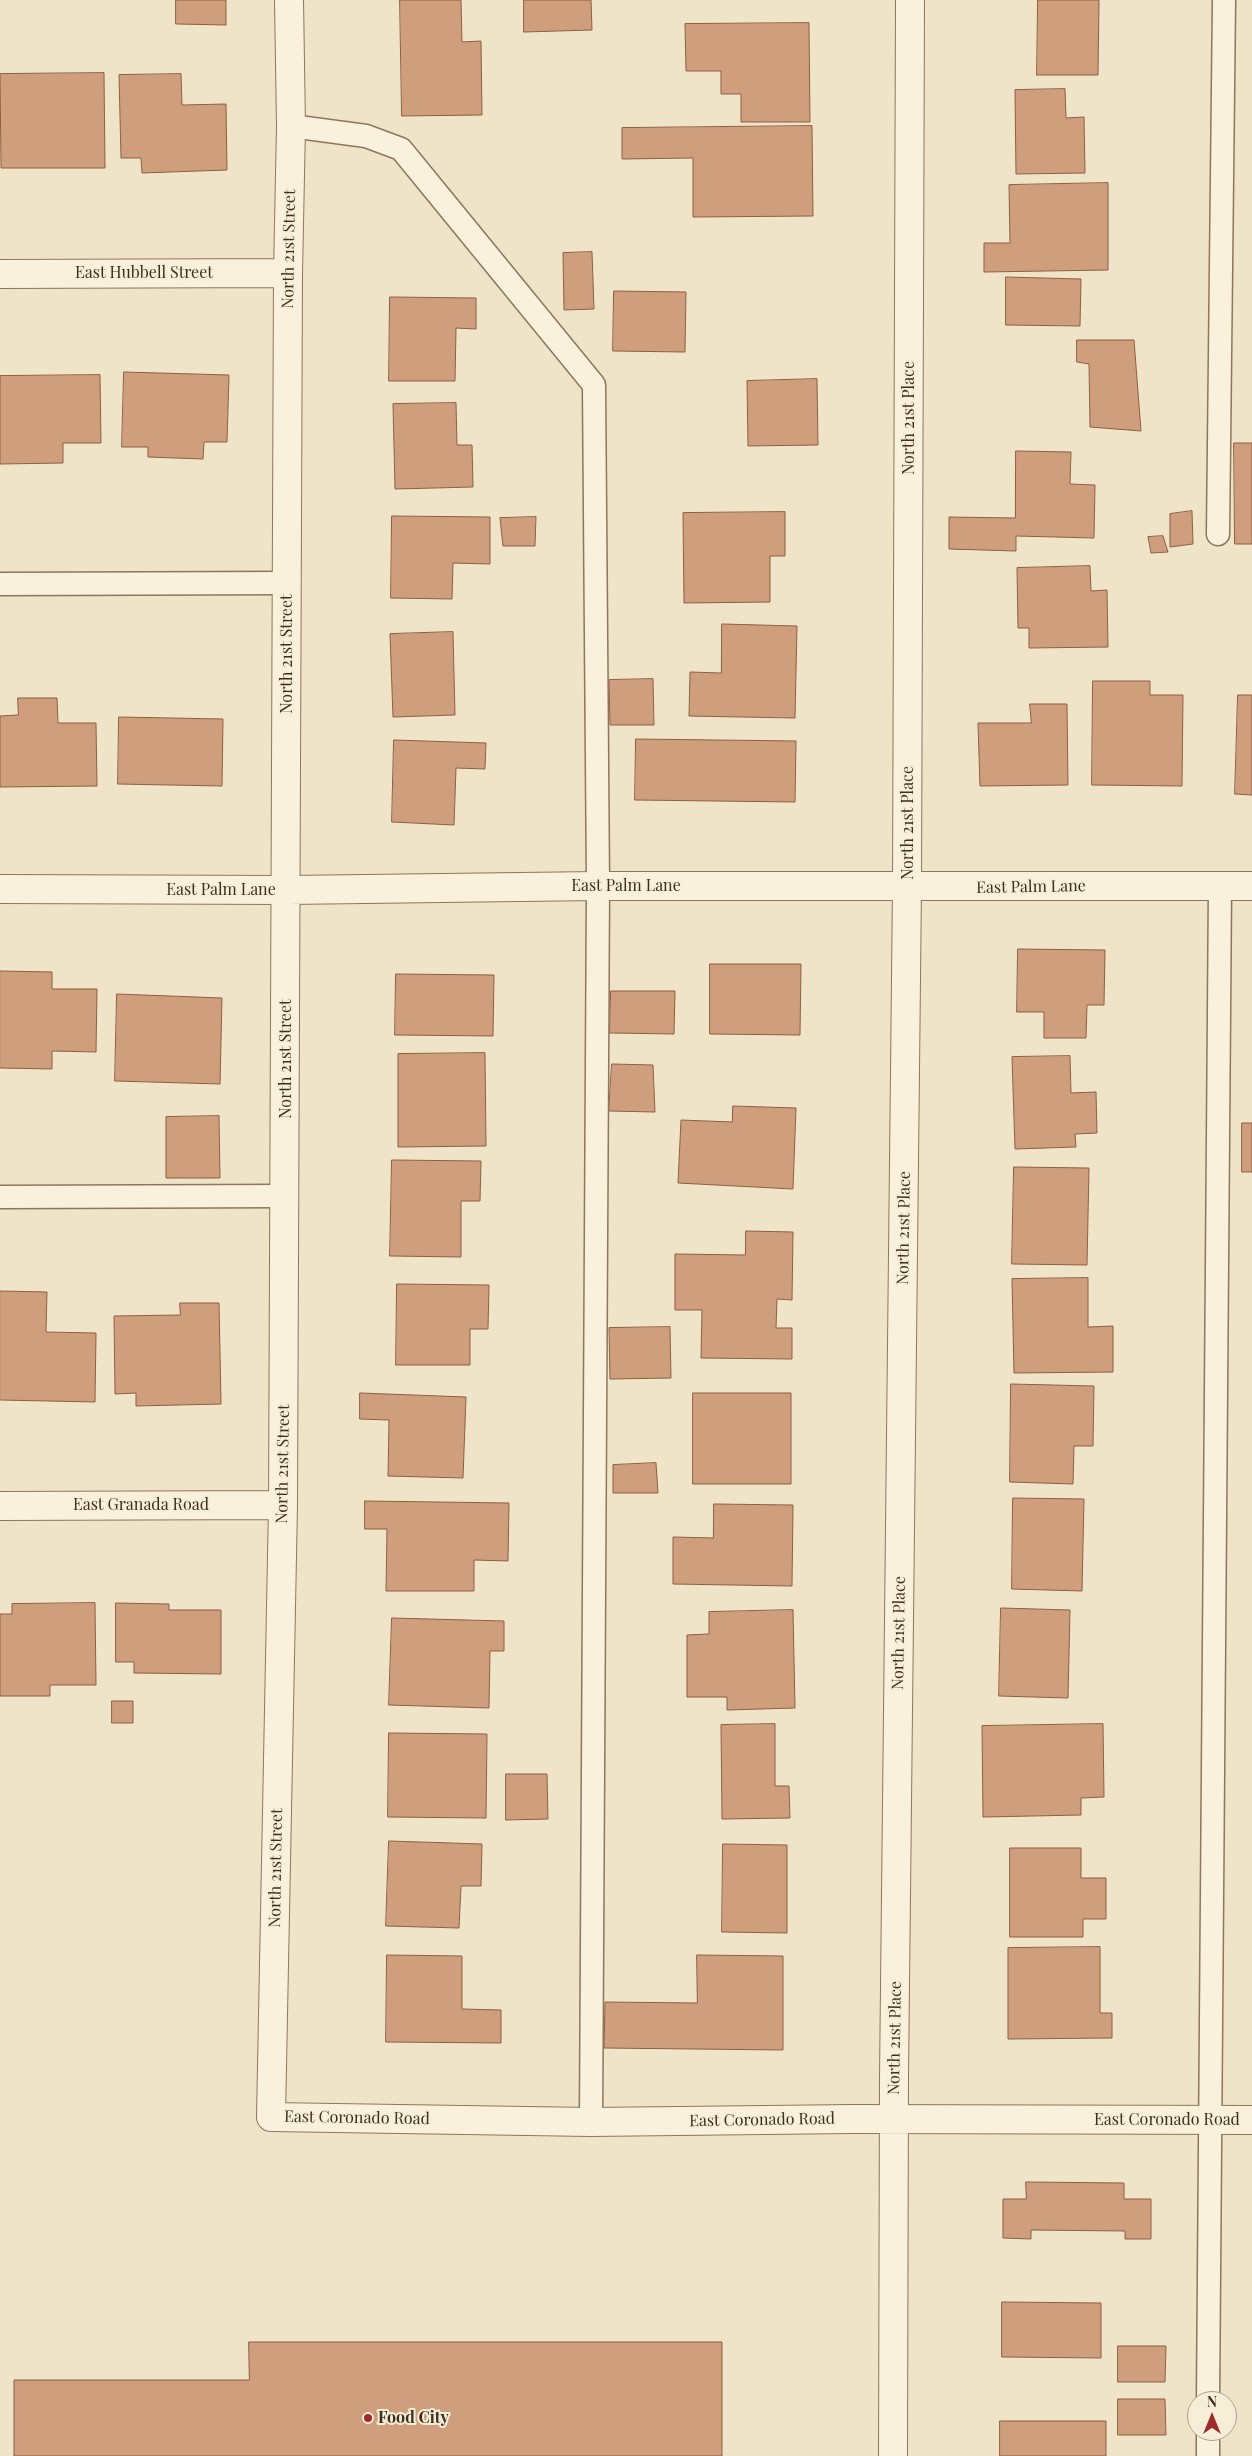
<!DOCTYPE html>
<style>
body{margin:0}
#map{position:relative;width:1252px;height:2456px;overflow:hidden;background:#f0e4c8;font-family:"Playfair Display",serif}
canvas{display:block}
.north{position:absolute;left:1187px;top:2391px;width:50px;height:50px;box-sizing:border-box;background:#f7eed8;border:1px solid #ada18e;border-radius:50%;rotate:0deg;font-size:14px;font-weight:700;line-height:20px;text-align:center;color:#3d2e20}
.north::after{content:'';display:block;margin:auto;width:18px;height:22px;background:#9e2a2b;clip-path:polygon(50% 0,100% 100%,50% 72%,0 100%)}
</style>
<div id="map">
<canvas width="1252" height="2456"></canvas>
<div class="north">N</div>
</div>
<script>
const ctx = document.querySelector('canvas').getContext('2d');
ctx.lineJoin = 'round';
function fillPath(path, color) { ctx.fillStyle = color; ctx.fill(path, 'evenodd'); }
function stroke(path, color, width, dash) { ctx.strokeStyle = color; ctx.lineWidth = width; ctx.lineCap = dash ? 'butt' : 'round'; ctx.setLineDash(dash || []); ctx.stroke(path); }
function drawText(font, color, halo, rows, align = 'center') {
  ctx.font = font + ' "Playfair Display",serif'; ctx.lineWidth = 4; ctx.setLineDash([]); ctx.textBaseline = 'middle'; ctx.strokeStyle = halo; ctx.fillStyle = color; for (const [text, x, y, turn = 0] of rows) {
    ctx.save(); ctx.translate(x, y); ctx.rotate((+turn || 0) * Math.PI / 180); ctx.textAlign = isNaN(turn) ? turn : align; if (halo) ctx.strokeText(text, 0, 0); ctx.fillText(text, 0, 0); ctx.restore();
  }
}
const building = new Path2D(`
 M 176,0 L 226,0 L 226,25 L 176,24 Z
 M 400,0 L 461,0 L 462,42 L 481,41 L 482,115 L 402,116 Z
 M 524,0 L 591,0 L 592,30 L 524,32 Z
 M 1038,0 L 1099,0 L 1098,75 L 1037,75 Z
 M 809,23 L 810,122 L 741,122 L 741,94 L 721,94 L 721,71 L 686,71 L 685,24 Z
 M 104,73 L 105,168 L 1,168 L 0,74 Z
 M 181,74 L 182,105 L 226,104 L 227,170 L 142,173 L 141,158 L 121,158 L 119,75 Z
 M 1065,89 L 1066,118 L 1084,117 L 1085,173 L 1016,174 L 1015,90 Z
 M 812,126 L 813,216 L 693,217 L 693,158 L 622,159 L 622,128 Z
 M 1108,183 L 1108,270 L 984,272 L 984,243 L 1010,243 L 1009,185 Z
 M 592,252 L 594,309 L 564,310 L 563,253 Z
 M 1006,277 L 1081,279 L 1080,326 L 1006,325 Z
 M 614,291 L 686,292 L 685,352 L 613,351 Z
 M 390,297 L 476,298 L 476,329 L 456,328 L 455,381 L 389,381 Z
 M 1077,340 L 1134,340 L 1141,431 L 1090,427 L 1089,364 L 1077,362 Z
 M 124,372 L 229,375 L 227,442 L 204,442 L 203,459 L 148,457 L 148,447 L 122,447 Z
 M 100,375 L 101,443 L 63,443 L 63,463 L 0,464 L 0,376 Z
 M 817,379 L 818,445 L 748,446 L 747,381 Z
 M 456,403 L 457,445 L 472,445 L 473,487 L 395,489 L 393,404 Z
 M 1234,443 L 1252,443 L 1252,544 L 1235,544 Z
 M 1016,451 L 1071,452 L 1070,484 L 1095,485 L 1094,538 L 1016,536 L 1016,551 L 949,549 L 949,517 L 1015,518 Z
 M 1192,511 L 1193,544 L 1170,547 L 1170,514 Z
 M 785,512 L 785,556 L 770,556 L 770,602 L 684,603 L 683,513 Z
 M 392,516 L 490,517 L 490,564 L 453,563 L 452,599 L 391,598 Z
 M 536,517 L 535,546 L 503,546 L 500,518 Z
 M 1163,536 L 1168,552 L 1151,553 L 1148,537 Z
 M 1090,566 L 1091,591 L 1107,590 L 1108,647 L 1029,648 L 1029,628 L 1018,628 L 1017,568 Z
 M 722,624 L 797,626 L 795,718 L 689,716 L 690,672 L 721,673 Z
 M 453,632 L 455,715 L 393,717 L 390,634 Z
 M 653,679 L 654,725 L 610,725 L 609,680 Z
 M 1093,681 L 1150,681 L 1150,695 L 1183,695 L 1182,786 L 1092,785 Z
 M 1238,695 L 1252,695 L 1252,795 L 1235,794 Z
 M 18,698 L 57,698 L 58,723 L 96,723 L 97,786 L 0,787 L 0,716 L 18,715 Z
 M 1030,704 L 1067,704 L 1068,785 L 980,786 L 978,723 L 1031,723 Z
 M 119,717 L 223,719 L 222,786 L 118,784 Z
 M 636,739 L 796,741 L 795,802 L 635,800 Z
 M 394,740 L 486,743 L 485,769 L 456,768 L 454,825 L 392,822 Z
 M 1018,949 L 1105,950 L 1104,1005 L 1087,1005 L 1086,1038 L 1044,1038 L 1044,1012 L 1017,1012 Z
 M 710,964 L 801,964 L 800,1035 L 710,1034 Z
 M 0,971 L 52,972 L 52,989 L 97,989 L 96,1052 L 52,1051 L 52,1069 L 0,1068 Z
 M 396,974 L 494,975 L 493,1036 L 395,1035 Z
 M 611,991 L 675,991 L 674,1034 L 610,1033 Z
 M 117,994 L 222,998 L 220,1084 L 115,1081 Z
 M 485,1053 L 486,1146 L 398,1147 L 398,1054 Z
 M 1070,1056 L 1071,1093 L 1096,1092 L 1097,1133 L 1075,1134 L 1076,1147 L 1015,1149 L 1012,1057 Z
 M 612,1064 L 653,1065 L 655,1112 L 609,1111 Z
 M 733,1106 L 796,1108 L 793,1189 L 678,1183 L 681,1120 L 732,1122 Z
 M 219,1116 L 220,1178 L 166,1178 L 166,1117 Z
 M 1242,1123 L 1252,1123 L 1252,1172 L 1242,1172 Z
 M 392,1160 L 481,1161 L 480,1201 L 461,1201 L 461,1257 L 390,1256 Z
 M 1014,1167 L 1089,1168 L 1087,1265 L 1012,1264 Z
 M 746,1231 L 793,1232 L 792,1300 L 777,1299 L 776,1328 L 792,1328 L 792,1359 L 701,1358 L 702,1310 L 675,1310 L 675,1254 L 745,1255 Z
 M 1088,1278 L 1088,1327 L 1113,1326 L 1113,1372 L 1014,1373 L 1012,1279 Z
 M 397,1284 L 489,1285 L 488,1329 L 470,1329 L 470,1365 L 396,1365 Z
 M 0,1291 L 47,1292 L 46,1332 L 96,1333 L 95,1402 L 0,1400 Z
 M 180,1303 L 219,1303 L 221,1404 L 136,1406 L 136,1393 L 115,1394 L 114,1316 L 180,1315 Z
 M 670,1327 L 671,1378 L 610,1379 L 609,1328 Z
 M 1011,1384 L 1094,1386 L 1093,1446 L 1074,1446 L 1073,1484 L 1010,1482 Z
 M 360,1393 L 466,1397 L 463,1478 L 388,1476 L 389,1420 L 360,1419 Z
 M 693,1393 L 791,1393 L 791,1484 L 693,1484 Z
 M 656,1463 L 658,1493 L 613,1493 L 613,1465 Z
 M 1013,1498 L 1084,1499 L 1082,1591 L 1012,1589 Z
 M 365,1501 L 509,1503 L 508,1561 L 474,1560 L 474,1591 L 386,1591 L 387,1529 L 365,1529 Z
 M 714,1504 L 793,1505 L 792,1586 L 673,1584 L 673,1537 L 713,1538 Z
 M 95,1603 L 96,1685 L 50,1685 L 50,1696 L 0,1696 L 0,1614 L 12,1614 L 12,1604 Z
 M 116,1603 L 169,1604 L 169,1610 L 221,1610 L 221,1674 L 134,1673 L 134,1662 L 116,1662 Z
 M 1001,1608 L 1070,1610 L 1068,1698 L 999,1696 Z
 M 793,1610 L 795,1708 L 727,1710 L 727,1697 L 687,1697 L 687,1635 L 709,1634 L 709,1612 Z
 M 392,1618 L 504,1621 L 504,1651 L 490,1651 L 489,1708 L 389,1705 Z
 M 112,1701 L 133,1701 L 133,1723 L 112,1723 Z
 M 775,1724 L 775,1786 L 789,1786 L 790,1818 L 722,1819 L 721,1725 Z
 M 1103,1724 L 1104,1797 L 1081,1798 L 1081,1815 L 983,1817 L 982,1726 Z
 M 389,1733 L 487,1734 L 486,1818 L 388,1817 Z
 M 506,1774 L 547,1774 L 548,1819 L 506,1820 Z
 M 389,1841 L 482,1844 L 481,1886 L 461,1886 L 459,1928 L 386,1926 Z
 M 723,1844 L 787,1845 L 787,1933 L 722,1932 Z
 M 1010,1848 L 1081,1848 L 1081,1878 L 1106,1878 L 1106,1919 L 1083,1919 L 1083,1937 L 1010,1937 Z
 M 1100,1947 L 1100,2013 L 1112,2013 L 1112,2038 L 1008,2039 L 1008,1948 Z
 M 387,1955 L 462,1956 L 462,2009 L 501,2010 L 501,2043 L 386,2042 Z
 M 697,1955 L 783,1956 L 783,2050 L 604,2048 L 605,2002 L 697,2003 Z
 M 1026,2182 L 1124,2183 L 1124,2199 L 1151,2199 L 1151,2239 L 1125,2239 L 1125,2231 L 1031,2230 L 1031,2239 L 1003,2238 L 1003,2199 L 1026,2199 Z
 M 1002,2302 L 1101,2303 L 1101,2358 L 1002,2357 Z
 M 249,2342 L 722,2342 L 722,2456 L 14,2456 L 14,2380 L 249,2380 Z
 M 1118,2346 L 1166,2346 L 1165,2382 L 1118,2382 Z
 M 1118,2399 L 1165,2399 L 1166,2435 L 1118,2435 Z
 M 1000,2421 L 1106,2421 L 1106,2456 L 1000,2456 Z`);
const service = new Path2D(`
 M 291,126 L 366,136 L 401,149 L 594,385 L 598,886 L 591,2122
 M 1218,534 L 1224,0
 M 0,584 L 287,583
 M 0,1197 L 285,1196
 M 1208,2401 L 1220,886
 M 1208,2456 L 1208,2431`);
const minor = new Path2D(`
 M 289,0 L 291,126 L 288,273 L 283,1505 L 271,2117 L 591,2122 L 853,2119 L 1252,2120
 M 0,274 L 288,273
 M 0,889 L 287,890 L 598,886 L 1252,886
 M 0,1506 L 283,1505
 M 893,2456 L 894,2077 L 907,887 L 910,0`);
const markers = [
 [368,2418,5,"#9e2a2b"]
];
const streetNames = [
 ["North 21st Street",289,249,-89],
 ["East Hubbell Street",144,273],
 ["North 21st Place",909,418,-90],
 ["North 21st Street",287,654,-90],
 ["North 21st Place",908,823,-90],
 ["East Palm Lane",626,886],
 ["East Palm Lane",1031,887,-1],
 ["East Palm Lane",221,890],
 ["North 21st Street",286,1059,-90],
 ["North 21st Place",904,1228,-89],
 ["North 21st Street",283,1464,-89],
 ["East Granada Road",141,1505],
 ["North 21st Place",899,1633,-89],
 ["North 21st Street",276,1868,-89],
 ["North 21st Place",895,2038,-89],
 ["East Coronado Road",357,2118,1],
 ["East Coronado Road",762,2120,-1],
 ["East Coronado Road",1167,2120]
];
const poiNames = [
 ["Food City",378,2418]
];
fillPath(building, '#cf9f7d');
stroke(building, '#8d5f41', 1);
stroke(service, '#8d765c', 25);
stroke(minor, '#8d765c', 30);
stroke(service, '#faf1dc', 22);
stroke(minor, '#faf1dc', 28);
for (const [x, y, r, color] of markers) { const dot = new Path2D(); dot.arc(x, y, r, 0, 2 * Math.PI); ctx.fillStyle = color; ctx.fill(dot); stroke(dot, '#f7eed8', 2); }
drawText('16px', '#3d2e20', '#f7eed8', streetNames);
drawText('bold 16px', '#3d2e20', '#f7eed8', poiNames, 'left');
</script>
